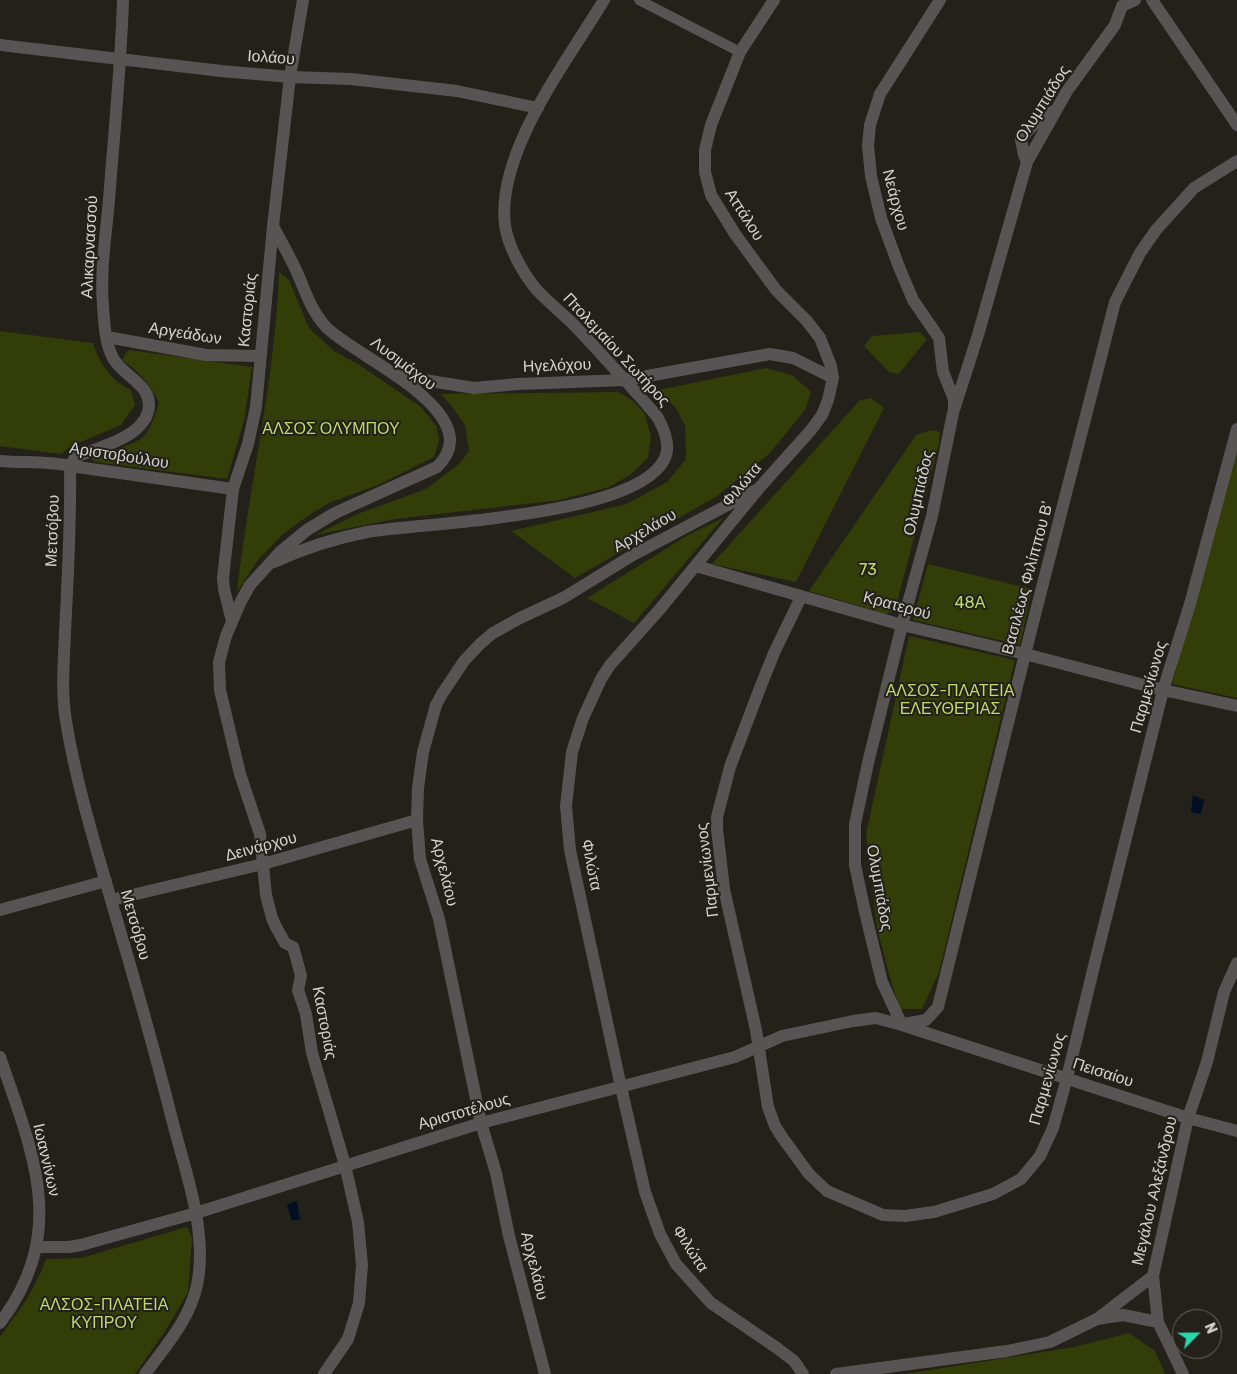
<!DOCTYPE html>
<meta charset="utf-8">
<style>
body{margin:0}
#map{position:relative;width:1237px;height:1374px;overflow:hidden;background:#23211a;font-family:Rubik,sans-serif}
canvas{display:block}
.north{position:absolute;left:1172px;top:1309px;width:50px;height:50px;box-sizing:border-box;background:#23211a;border:1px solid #6a6862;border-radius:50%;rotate:67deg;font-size:14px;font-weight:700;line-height:20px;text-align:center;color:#d5d3ce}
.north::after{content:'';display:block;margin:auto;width:18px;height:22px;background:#29d5ad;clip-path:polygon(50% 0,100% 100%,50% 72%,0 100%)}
</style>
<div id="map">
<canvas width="1237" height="1374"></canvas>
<div class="north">N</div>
</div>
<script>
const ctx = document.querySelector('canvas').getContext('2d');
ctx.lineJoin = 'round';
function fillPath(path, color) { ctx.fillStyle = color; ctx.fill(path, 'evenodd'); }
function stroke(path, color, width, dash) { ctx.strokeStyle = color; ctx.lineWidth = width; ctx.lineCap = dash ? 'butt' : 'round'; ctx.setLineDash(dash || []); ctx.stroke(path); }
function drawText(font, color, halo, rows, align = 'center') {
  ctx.font = font + ' Rubik,sans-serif'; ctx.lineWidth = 4; ctx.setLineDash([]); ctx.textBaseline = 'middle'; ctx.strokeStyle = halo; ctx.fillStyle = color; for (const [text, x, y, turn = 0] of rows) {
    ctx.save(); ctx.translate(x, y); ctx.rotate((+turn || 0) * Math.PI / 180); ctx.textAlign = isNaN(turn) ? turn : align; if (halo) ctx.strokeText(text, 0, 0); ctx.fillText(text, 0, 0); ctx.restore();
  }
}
const green = new Path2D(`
 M 279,272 L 289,280 L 309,328 L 334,351 L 361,366 L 421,407 L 437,427 L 439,441 L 434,457 L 378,485 L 331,502 L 309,515 L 282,535 L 258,560 L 237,592 C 249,485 275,380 279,272 Z
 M 0,331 L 93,343 C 100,364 110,380 131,390 L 135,405 L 121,425 L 71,446 L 61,454 L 0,446 Z
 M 919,332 L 927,339 L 899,374 L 889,372 L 864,346 L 872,336 Z
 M 129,350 L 252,367 L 244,421 L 227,479 L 95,462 L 91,458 C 103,453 139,444 145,435 C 152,425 156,413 159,402 C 149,384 140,371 122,360 L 125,354 Z
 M 766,368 L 792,375 L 811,392 L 805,410 L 769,454 L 717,496 L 575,578 L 511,531 L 627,504 L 667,482 L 686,459 L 685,426 L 676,408 L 658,390 Z
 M 618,392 L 632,400 L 645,414 L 651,437 L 648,458 L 630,475 L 609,487 L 560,500 L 395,519 L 315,535 L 360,513 L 426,489 L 460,463 L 469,451 L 465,425 L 450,404 L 441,394 Z
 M 871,398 L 884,408 L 796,582 L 712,564 L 860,400 Z
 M 931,430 L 940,432 L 939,443 L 895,610 L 886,614 L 809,591 L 916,435 Z
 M 1237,450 L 1237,698 L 1172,684 Z
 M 723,518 L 634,623 L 587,598 L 688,535 Z
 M 928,564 L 1032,589 L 1020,645 L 913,620 Z
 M 909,636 L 1015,660 L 939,972 L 922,1009 L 900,1009 L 890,978 L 877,928 L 866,834 Z
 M 187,1227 L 192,1238 L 188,1292 L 164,1333 L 135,1374 L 0,1374 L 0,1337 L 27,1299 L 40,1274 L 46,1259 L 81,1258 Z
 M 1129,1333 L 1155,1351 L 1165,1374 L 905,1374 L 1074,1347 Z`);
const water = new Path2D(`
 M 1193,795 L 1204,800 L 1201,814 L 1191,812 Z
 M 297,1201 L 300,1219 L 292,1221 L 287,1205 Z`);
const pedestrian = new Path2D(`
 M 639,0 L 740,52`);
const minor = new Path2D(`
 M 123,0 C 121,67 114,133 109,200 C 106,235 100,271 103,306 C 104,322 105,343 113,358 C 123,377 155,385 148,412 C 141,437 101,447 80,455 L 75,458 L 70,466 C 71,522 68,576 65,632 C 64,661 61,692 66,721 C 76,782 94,841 111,900 C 133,974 154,1048 173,1123 C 186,1174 208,1232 197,1285 C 190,1319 165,1347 145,1374
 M 774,0 L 740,52 L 711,125 L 705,150 L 705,172 L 711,195 L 735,234 L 776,290 L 807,321 L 820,338 L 831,366 L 833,378 L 828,400 L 822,415 L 811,430 L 760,487 L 660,609 L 610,665 L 601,679 L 583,718 L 572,752 L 566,806 L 570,850 L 621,1087 L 645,1192 L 660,1234 L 676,1264 L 711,1303 L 777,1348 L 794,1361 L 803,1374
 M 940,0 L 880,94 L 870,125 L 868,146 L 871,176 L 881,218 L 899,267 L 913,300 L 939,338 L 943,372 L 954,399 L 954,407
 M 1152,0 L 1237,125
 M 0,45 L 221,71 L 290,77 L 351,79 L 457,91 L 538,108
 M 1027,162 L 1024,155 L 1021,140 C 1030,126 1041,117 1056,110
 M 273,226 C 281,241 289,255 296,270 C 305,290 311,311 326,327 C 355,357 492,413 437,467 L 335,513 L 307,530 L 280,552 L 250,585 L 241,601 L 226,636 L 219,662 L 220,690 L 240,774 L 260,834 L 266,895 L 272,918 L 276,927 L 285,943 L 293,947 L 296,957 L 301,976 L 298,990 L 306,1014 L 312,1053 L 345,1165 L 358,1222 L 362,1265 L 359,1303 L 348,1339 L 324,1374
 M 107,337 L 206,355 L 260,356
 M 399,376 L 474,388 L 518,384 L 625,380 L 770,354 L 793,358 L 833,378
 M 0,461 C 24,463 47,461 70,466 L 233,489
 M 274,562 C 302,549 336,538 367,532 C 429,522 638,517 665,458 C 671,445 664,429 658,418 C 648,405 637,394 626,381 C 607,361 589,340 569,320 C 558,310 546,300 536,289 C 522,272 508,246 505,225 C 496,152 568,60 604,0
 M 696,566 L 902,625 L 1025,654 L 1163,690 L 1237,706
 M 801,597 L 774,653 L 760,688 L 730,767 L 717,817 L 717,829 L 724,889 L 756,1030 L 768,1107 L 775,1126 L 782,1137 L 809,1174 L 827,1191 L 883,1215 L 905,1216 L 934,1212 L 993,1194 L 1021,1179 L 1040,1156 L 1053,1128 L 1067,1078 L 1095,962 L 1163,690 L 1190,604 L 1237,429
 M 232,621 L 224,589 L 223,578 L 233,489 L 248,444 L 256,407 L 273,226 L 290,77 L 303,0
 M 111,900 L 263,864 L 417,820
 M 0,910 L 106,881
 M 904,1024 L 926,1020 L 938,1007 L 1025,654 L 1115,302 L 1140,253 L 1156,230 L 1194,188 L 1237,161
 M 902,1025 L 882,982 L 865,912 L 855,865 L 855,824 L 868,763 L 902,625 L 932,516 L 953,413 L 978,335 L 1027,162 L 1067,91 L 1115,25 L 1122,6 L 1135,0
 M 0,1057 C 33,1154 69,1231 0,1323
 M 37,1247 L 69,1247 L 81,1245 L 196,1213 L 481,1123 L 735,1057 L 782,1036 L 853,1021 L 876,1018 L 902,1025 L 1188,1118 L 1237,1131
 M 1097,1319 L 1123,1315 L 1158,1322
 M 545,1374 L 509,1236 L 496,1173 L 481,1123 L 439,919 L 420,859 L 417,820 L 418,788 L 423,752 L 436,705 L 442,694 L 464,661 L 481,643 L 493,633 L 520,618 L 563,598 L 633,555 L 756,490
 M 836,1374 L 1007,1351 L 1050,1342 L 1097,1319 L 1153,1276
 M 1183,1374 L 1158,1322 L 1153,1276 L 1188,1118 L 1207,1062 L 1224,992 L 1237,963`);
const streetNames = [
 ["Ιολάου",271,58,4],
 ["Ολυμπιάδος",1043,104,-58],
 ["Νεάρχου",895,200,75],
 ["Αττάλου",744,215,57],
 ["Αλικαρνασσού",90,247,-87],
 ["Καστοριάς",248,310,-84],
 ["Αργεάδων",185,334,9],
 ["Πτολεμαίου Σωτήρος",616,350,47],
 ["Λυσιμάχου",403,364,37],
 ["Ηγελόχου",557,366,-2],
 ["Αριστοβούλου",119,456,9],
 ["Φιλώτα",742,485,-50],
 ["Ολυμπιάδος",919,493,-77],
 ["Μετσόβου",53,531,-88],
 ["Αρχελάου",645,531,-30],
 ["Βασιλέως Φιλίππου Β'",1028,578,-75],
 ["Κρατερού",897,606,15],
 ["Παρμενίωνος",1149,687,-74],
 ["Δεινάρχου",261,847,-15],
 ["Φιλώτα",591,865,79],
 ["Παρμενίωνος",708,870,-97],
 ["Αρχελάου",444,872,76],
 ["Ολυμπιάδος",879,888,80],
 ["Μετσόβου",135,925,74],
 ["Καστοριάς",324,1023,79],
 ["Πεισαίου",1103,1073,18],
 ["Παρμενίωνος",1048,1079,-74],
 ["Αριστοτέλους",464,1112,-16],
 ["Ιωαννίνων",46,1160,77],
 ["Μεγάλου Αλεξάνδρου",1155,1191,-77],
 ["Φιλώτα",690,1249,57],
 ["Αρχελάου",534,1266,76]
];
const parkNames = [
 ["ΑΛΣΟΣ ΟΛΥΜΠΟΥ",331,429],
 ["73",868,570],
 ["48Α",970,603],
 ["ΑΛΣΟΣ-ΠΛΑΤΕΙΑ",950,691],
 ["ΕΛΕΥΘΕΡΙΑΣ",950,709],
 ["ΑΛΣΟΣ-ΠΛΑΤΕΙΑ",104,1305],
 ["ΚΥΠΡΟΥ",104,1323]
];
fillPath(green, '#333d07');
fillPath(water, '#000f21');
stroke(pedestrian, '#595454', 10);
stroke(minor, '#595454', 12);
drawText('16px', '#d5d3ce', '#23211a', streetNames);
drawText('16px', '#c0dc66', '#23211a', parkNames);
</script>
